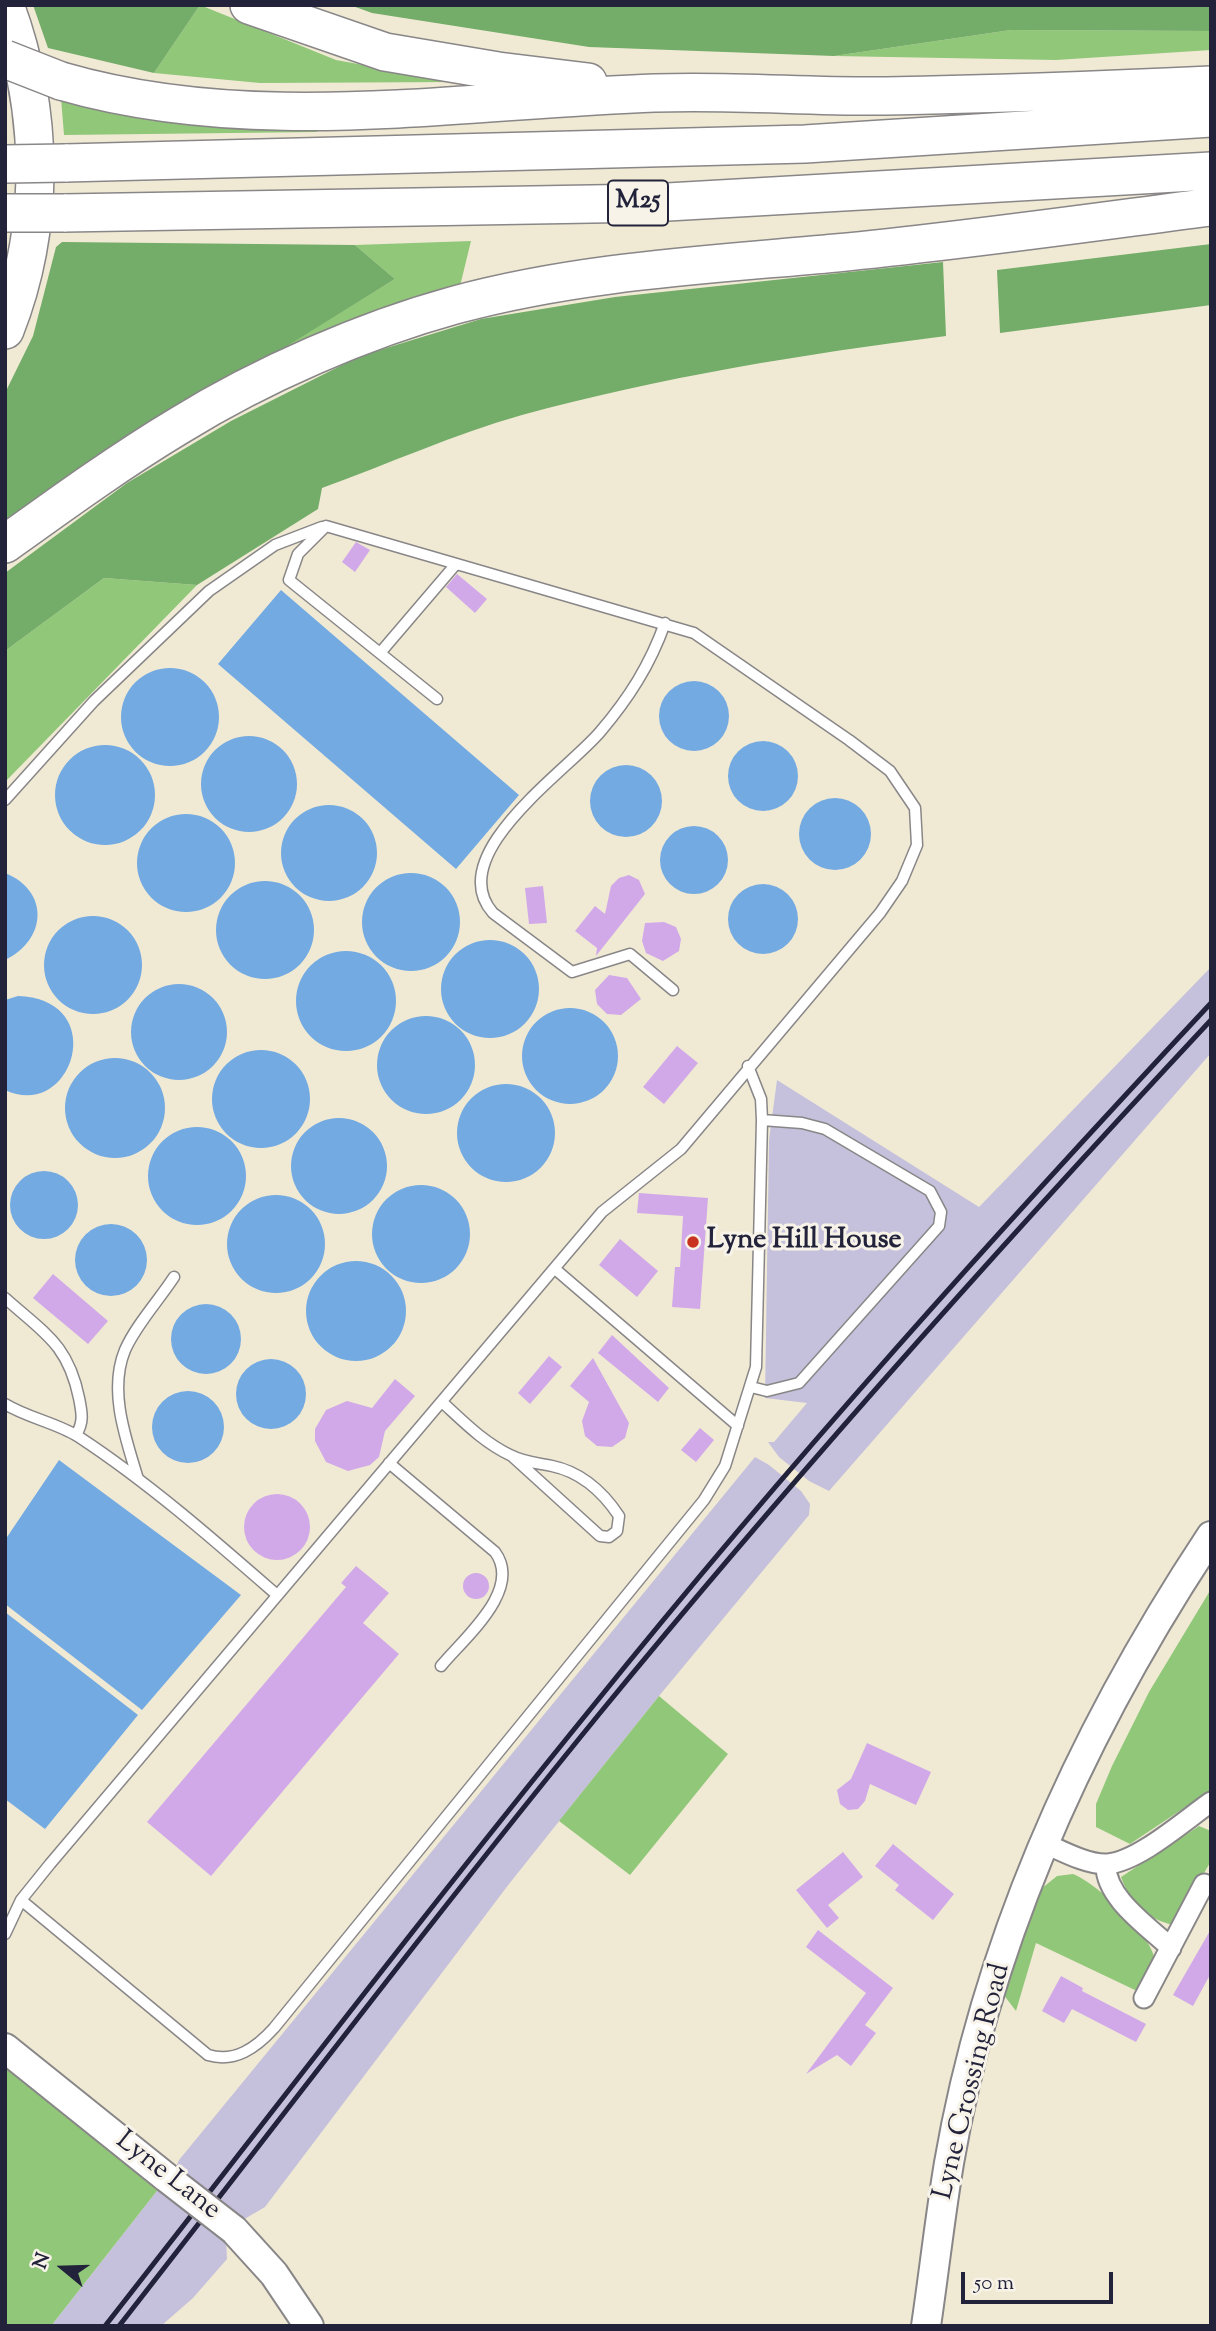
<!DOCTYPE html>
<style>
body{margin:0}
#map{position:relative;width:1216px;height:2331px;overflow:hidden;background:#f0ead4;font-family:"Sorts Mill Goudy",serif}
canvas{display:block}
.frame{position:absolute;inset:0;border:7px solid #22223b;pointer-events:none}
.north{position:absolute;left:28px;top:2233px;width:70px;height:70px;-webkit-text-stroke:5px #f7f3e8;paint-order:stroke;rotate:289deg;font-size:19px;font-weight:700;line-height:28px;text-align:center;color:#22223b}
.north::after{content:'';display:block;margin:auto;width:24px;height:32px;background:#22223b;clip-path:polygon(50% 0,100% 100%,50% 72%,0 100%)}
.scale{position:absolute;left:961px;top:2272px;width:152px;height:32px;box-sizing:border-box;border:4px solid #22223b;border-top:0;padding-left:9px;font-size:21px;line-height:24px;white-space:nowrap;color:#22223b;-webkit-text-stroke:5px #f7f3e8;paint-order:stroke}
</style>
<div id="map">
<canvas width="1216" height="2331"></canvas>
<div class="frame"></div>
<div class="north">N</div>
<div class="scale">50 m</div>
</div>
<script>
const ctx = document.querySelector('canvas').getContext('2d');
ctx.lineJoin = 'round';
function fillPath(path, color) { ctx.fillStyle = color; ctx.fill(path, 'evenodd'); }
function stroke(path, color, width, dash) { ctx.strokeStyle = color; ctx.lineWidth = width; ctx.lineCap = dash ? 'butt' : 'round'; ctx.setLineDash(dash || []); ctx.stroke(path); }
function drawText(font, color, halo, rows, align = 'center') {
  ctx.font = font + ' "Sorts Mill Goudy",serif'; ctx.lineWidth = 6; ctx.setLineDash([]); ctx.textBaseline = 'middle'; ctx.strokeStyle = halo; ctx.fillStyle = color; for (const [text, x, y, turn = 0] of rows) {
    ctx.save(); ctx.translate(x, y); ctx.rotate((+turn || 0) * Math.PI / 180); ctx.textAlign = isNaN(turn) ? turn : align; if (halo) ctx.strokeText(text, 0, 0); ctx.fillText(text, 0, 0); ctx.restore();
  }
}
const industrial = new Path2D(`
 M 1211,967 L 1211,1053 L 829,1491 L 809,1481 L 779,1457 L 768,1442 L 774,1442 L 807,1403 L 765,1398 L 769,1140 L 777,1080 L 979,1207 Z
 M 755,1457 L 769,1465 L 801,1491 L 810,1504 L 809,1515 L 659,1696 L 509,1884 L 265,2207 L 241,2221 L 175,2169 L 179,2160 Z
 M 160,2187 L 226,2239 L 227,2259 L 193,2298 L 161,2326 L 51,2326 Z`);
const green = new Path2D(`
 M 200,5 L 336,60 L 457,82 L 260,83 L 154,73 Z
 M 1011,30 L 1211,31 L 1211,50 L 1056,60 L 834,56 Z
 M 61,98 L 335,124 L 316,132 L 64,135 Z
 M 471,241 L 460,286 L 271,355 L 395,279 L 355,245 Z
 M 104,578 L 197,585 L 5,782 L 5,651 Z
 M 1211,1589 L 1211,1790 L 1130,1844 L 1096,1827 L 1096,1804 L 1112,1766 L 1149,1692 Z
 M 659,1696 L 728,1754 L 630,1875 L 559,1821 Z
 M 1199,1826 L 1211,1831 L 1211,1861 L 1174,1925 C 1148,1920 1130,1903 1121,1877 Z
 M 1073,1874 C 1098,1884 1149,1932 1155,1959 L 1137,1991 L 1036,1943 L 1016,2011 L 1003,1994 L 1041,1889 L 1057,1876 Z
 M 5,2066 L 160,2187 L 51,2326 L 5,2326 Z`);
const forest = new Path2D(`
 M 33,5 L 200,5 L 154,73 L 48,48 Z
 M 350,5 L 1211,5 L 1211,31 L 1011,30 L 834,56 L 589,47 L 372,13 Z
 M 62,242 L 355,245 L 395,279 L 5,521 L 5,393 L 33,336 L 56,247 Z
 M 1211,244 L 1211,305 L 1000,333 L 997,270 Z
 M 943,262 L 946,336 C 804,354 661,377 522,415 C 455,434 388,464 322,488 L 318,509 L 197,585 L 104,578 L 5,651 L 5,573 L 127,483 L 231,421 L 360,356 L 481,319 L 615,297 Z`);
const water = new Path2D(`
 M 281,590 L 519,795 L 456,869 L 218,664 Z
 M121 717a49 49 0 1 1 98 0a49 49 0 1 1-98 0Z
 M659 716a35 35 0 1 1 70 0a35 35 0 1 1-70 0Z
 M201 784a48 48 0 1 1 96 0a48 48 0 1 1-96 0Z
 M728 776a35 35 0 1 1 70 0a35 35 0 1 1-70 0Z
 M55 795a50 50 0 1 1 100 0a50 50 0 1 1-100 0Z
 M590 801a36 36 0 1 1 72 0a36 36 0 1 1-72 0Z
 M799 834a36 36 0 1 1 72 0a36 36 0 1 1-72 0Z
 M281 853a48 48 0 1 1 96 0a48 48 0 1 1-96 0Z
 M137 863a49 49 0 1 1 98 0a49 49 0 1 1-98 0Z
 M660 860a34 34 0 1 1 68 0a34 34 0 1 1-68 0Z
 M362 922a49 49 0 1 1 98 0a49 49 0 1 1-98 0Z
 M 5,873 C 50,891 47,940 5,960 Z
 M216 930a49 49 0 1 1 98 0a49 49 0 1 1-98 0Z
 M728 919a35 35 0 1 1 70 0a35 35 0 1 1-70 0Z
 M44 965a49 49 0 1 1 98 0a49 49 0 1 1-98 0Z
 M441 989a49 49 0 1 1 98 0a49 49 0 1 1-98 0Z
 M296 1001a50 50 0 1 1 100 0a50 50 0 1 1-100 0Z
 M131 1032a48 48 0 1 1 96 0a48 48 0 1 1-96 0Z
 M 18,996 C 111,999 73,1122 5,1090 L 5,1000 Z
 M522 1056a48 48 0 1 1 96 0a48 48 0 1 1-96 0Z
 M377 1065a49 49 0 1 1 98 0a49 49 0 1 1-98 0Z
 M212 1099a49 49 0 1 1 98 0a49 49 0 1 1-98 0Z
 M65 1108a50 50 0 1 1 100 0a50 50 0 1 1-100 0Z
 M457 1133a49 49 0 1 1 98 0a49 49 0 1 1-98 0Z
 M291 1166a48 48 0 1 1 96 0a48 48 0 1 1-96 0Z
 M148 1176a49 49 0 1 1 98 0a49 49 0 1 1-98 0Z
 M10 1205a34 34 0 1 1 68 0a34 34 0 1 1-68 0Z
 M372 1234a49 49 0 1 1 98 0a49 49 0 1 1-98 0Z
 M227 1244a49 49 0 1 1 98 0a49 49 0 1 1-98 0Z
 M75 1260a36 36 0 1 1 72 0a36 36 0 1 1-72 0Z
 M306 1311a50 50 0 1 1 100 0a50 50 0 1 1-100 0Z
 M171 1339a35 35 0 1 1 70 0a35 35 0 1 1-70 0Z
 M236 1394a35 35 0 1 1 70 0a35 35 0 1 1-70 0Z
 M152 1427a36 36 0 1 1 72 0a36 36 0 1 1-72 0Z
 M 59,1460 L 241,1595 L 142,1710 L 5,1604 L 5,1540 Z
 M 5,1612 L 138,1715 L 45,1829 L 5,1799 Z`);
const building = new Path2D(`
 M 356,542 L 370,550 L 355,572 L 342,562 Z
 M 457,574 L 487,599 L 475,613 L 446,587 Z
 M 629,875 L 639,880 L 645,894 L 596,956 L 597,948 L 575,931 L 595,906 L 605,914 L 611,886 L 619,878 Z
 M 543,886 L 547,923 L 529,924 L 525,888 Z
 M 664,922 L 676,927 L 681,939 L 679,951 L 663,961 L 646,953 L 642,941 L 645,923 Z
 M 609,975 L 627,978 L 641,999 L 621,1015 L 607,1014 L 597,1004 L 595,990 Z
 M 677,1046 L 698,1063 L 664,1104 L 643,1087 Z
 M 639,1193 L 708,1198 L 700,1309 L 672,1307 L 675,1267 L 680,1267 L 683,1216 L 637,1213 Z
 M 620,1239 L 658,1271 L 637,1297 L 599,1265 Z
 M 53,1274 L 108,1321 L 88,1344 L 33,1298 Z
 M 612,1335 L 669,1388 L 658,1402 L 598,1353 Z
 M 549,1356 L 562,1367 L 530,1404 L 518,1393 Z
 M 593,1358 L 629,1423 L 625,1438 L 612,1447 L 597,1446 L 585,1436 L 582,1421 L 589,1402 L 570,1386 Z
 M 395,1379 L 415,1396 L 385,1431 L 379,1457 L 370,1465 L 348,1471 L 326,1462 L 315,1441 L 315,1429 L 326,1410 L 347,1401 L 372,1408 Z
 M 700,1428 L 714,1440 L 696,1462 L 681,1450 Z
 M244 1527a33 33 0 1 1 66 0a33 33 0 1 1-66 0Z
 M 356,1566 L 389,1593 L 363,1623 L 399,1654 L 211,1876 L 147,1822 L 346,1587 L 341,1583 Z
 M463 1586a13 13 0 1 1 26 0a13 13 0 1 1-26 0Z
 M 867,1743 L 931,1772 L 916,1805 L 870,1784 L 865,1801 L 858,1809 L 848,1810 L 840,1804 L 837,1790 L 851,1779 Z
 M 893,1844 L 954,1894 L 933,1920 L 895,1890 L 899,1885 L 875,1866 Z
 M 843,1852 L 863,1877 L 828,1905 L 839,1918 L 827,1928 L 796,1890 Z
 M 1211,1929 L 1211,1973 L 1193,2006 L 1173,1995 Z
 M 818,1930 L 893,1988 L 865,2025 L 876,2033 L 851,2066 L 837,2055 L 806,2074 L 866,1993 L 806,1947 Z
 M 1061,1976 L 1083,1988 L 1082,1991 L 1146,2024 L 1136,2042 L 1072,2009 L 1064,2023 L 1042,2011 Z`);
const lane = new Path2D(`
 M 665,623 C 650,665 629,698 600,732 C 567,771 442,855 493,913 L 572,972 L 630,954 L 673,990
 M 380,653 L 456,564
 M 5,800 L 94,701 L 209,591 L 275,545 L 322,527
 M 555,1269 L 738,1426
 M 5,1298 C 44,1333 68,1344 79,1398 C 82,1413 84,1422 76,1435
 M 751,1387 L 767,1391 L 799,1383 L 939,1226 L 941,1212 L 930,1191 L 825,1129 L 802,1123 L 762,1120
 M 442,1402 C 464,1422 483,1442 510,1455 C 523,1462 537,1463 552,1466 C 581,1472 603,1492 619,1516 L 617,1531 L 609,1537 L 600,1536 L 513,1457
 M 5,1404 C 28,1418 57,1423 79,1437 C 149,1483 214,1540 277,1595
 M 389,1463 L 495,1552 C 523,1590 464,1638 441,1666
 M 138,1479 C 126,1439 108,1391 125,1350 C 136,1325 159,1300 174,1277
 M 21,1900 L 208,2055 C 235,2063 256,2048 274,2028 L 704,1500 L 725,1466 L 756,1367 L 762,1120 L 761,1099 L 748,1066
 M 5,1934 L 21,1900 L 50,1864 L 602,1212 L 681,1149 L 880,913 L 902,881 L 917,845 L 915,808 L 890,771 L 849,740 L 694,633 L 326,526 L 298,554 L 289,580 L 437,699`);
const street = new Path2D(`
 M 1044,1843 C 1062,1851 1088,1865 1107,1864 C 1138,1862 1185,1820 1211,1802
 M 1106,1864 C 1104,1897 1149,1927 1171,1948
 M 1144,1998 L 1204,1884`);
const secondary = new Path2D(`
 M 5,2048 L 167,2178
 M 234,2230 L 274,2274 L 309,2326
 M 926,2326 C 934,2272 940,2217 949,2163 C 988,1937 1085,1726 1211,1536`);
const highway = new Path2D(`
 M 249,5 L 385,52 L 498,71 L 588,82
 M 61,81 C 254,137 458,100 655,93 C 732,90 809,97 886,96 C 994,94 1103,90 1211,85
 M 65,163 L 805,144 L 1211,118
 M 64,213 L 650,203 L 1211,171
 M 5,330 C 46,226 44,110 5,5
 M 5,544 C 62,503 120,461 180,425 C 261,375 364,330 455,305 C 580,271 708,265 836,253 C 961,241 1086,223 1211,207`);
const rail = new Path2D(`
 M 105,2326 C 267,2119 427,1910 593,1706 C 789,1463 998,1231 1211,1003
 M 119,2326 C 279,2121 436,1914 600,1713 C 795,1475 1000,1246 1211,1020`);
const secondaryBridge = new Path2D(`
 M 167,2178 L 234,2230`);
const highwayBridge = new Path2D(`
 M 5,59 L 61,81
 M 5,164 L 65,163
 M 5,213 L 64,213`);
const markers = [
 [693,1242,7,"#c8321e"]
];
const shields = [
 [638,203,60]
];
const shieldNames = [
 ["M25",638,203]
];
const poiNames = [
 ["Lyne Hill House",707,1242]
];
const streetNames = [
 ["Lyne Crossing Road",974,2082,-76],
 ["Lyne Lane",167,2177,38]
];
fillPath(industrial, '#c5c0db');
fillPath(green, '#91c779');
fillPath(forest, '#74ac69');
fillPath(water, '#74aae2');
fillPath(building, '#d1a9e9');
stroke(lane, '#898688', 13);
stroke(street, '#898688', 23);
stroke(secondary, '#898688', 32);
stroke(highway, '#898688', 40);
stroke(lane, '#fff', 10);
stroke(street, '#fff', 19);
stroke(secondary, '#fff', 28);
stroke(highway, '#fff', 37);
stroke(rail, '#22223b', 5);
stroke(secondaryBridge, '#898688', 32, []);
stroke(highwayBridge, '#898688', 40, []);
stroke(secondaryBridge, '#fff', 28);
stroke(highwayBridge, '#fff', 37);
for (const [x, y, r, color] of markers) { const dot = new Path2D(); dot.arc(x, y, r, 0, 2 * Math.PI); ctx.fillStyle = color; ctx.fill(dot); stroke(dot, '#f7f3e8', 2.5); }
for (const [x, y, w] of shields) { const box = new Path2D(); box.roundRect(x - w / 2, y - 22.5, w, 45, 5); ctx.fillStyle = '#f7f3e8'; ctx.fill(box); stroke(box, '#22223b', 2); }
drawText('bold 26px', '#22223b', null, shieldNames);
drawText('bold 28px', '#22223b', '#f7f3e8', poiNames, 'left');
drawText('28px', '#22223b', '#f7f3e8', streetNames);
</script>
